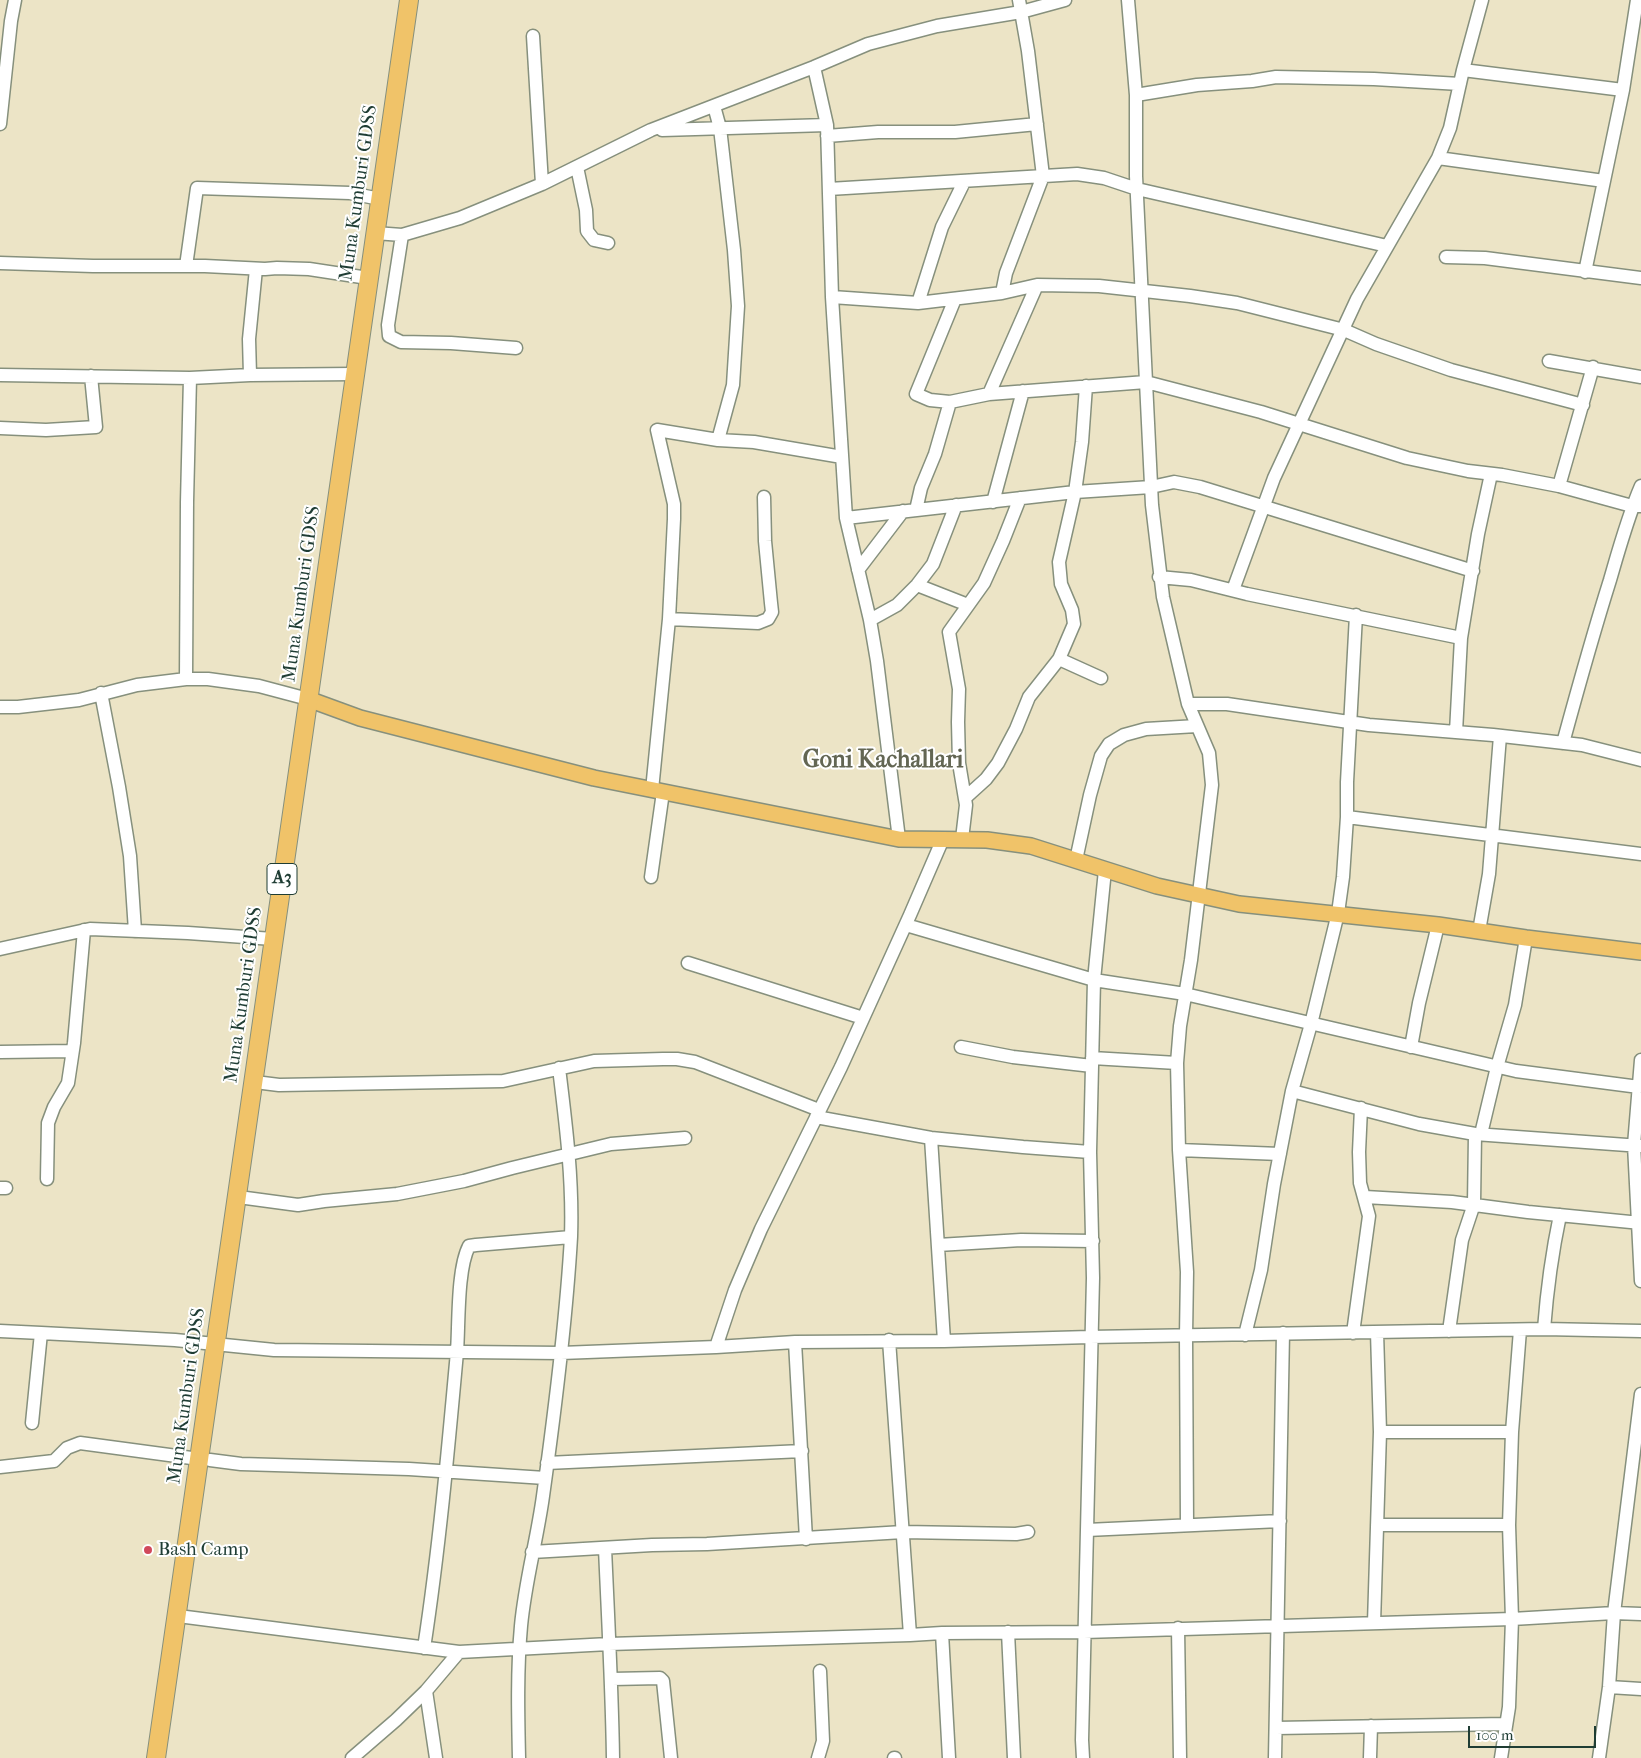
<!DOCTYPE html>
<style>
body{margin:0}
#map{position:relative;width:1641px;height:1758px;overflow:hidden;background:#ece4c6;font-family:"IM FELL French Canon",serif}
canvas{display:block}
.scale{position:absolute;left:1468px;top:1726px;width:128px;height:22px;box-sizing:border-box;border:2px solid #1f3d34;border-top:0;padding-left:6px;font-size:15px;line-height:18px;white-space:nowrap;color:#1f3d34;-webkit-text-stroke:4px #fff;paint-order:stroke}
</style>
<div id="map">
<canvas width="1641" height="1758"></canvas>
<div class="scale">100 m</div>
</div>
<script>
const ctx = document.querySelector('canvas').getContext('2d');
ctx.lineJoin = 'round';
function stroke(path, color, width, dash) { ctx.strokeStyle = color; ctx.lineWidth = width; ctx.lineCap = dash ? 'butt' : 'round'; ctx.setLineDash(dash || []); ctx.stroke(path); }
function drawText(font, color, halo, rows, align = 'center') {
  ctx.font = font + ' "IM FELL French Canon",serif'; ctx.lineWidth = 4; ctx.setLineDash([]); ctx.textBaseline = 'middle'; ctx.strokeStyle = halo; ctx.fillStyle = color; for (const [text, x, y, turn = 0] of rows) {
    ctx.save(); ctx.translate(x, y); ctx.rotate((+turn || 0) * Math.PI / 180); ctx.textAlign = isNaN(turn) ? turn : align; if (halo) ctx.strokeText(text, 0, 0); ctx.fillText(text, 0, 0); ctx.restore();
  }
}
const minor = new Path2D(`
 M 1128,0 L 1136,95 L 1136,176 L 1152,505 L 1163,597 L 1188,704 L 1209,753 L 1212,785 L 1191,960 L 1180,1026 L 1177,1063 L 1179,1150 L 1187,1272 L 1186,1336 L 1187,1525
 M 533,36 L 542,184
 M 814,67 L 827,125 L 832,297 L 846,518 L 870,620 L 877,661 L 899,839
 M 1463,70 L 1623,90
 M 1136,95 L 1197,85 L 1252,81 L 1276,77 L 1374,79 L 1460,84
 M 714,106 L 720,128 L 734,250 L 738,306 L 733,385 L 718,440
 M 0,124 L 11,21 L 15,0
 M 662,130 L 827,125
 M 827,136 L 878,132 L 955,132 L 1037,124
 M 1438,158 L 1604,181
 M 577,167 L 586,210 L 587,231 L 594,240 L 608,243
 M 829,189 L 1077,174 L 1104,178 L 1137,189 L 1387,246
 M 375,233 L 402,235 L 460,218 L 542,184 L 651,130 L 814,67 L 868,44 L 937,26 L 1021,12 L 1065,0
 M 402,235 L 388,325 L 389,336 L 401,342 L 451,343 L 516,348
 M 1446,257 L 1485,258 L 1641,278
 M 0,263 L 93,266 L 205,266 L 265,269 L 277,268 L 309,269 L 368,278
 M 186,266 L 197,188 L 350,193 L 380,199
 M 1585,272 L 1623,90 L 1637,0
 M 1002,293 L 1006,273 L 1043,176 L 1028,51 L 1019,0
 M 832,297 L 918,303 L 1002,293 L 1037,285 L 1099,286 L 1190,296 L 1237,303 L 1344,330 L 1376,344 L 1451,370 L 1583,405
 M 955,299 L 916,394 L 930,400 L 950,402 L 989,394 L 1146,382 L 1261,412 L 1407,458 L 1468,471 L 1502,475 L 1559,486 L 1632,506 L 1641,506
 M 918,303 L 942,227 L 964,182
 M 1549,361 L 1641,377
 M 0,375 L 190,378 L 250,375 L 354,374
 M 250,375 L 249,339 L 256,269
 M 989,394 L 1037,285
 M 0,428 L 46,430 L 96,427 L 91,376
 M 1559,486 L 1593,367
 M 993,502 L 1023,391
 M 916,510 L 921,488 L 935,454 L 950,402
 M 846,518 L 1075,492 L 1151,487 L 1174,482 L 1200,487 L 1473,571
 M 858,570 L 903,511
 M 1159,577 L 1191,580 L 1247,594 L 1461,638
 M 917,585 L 968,605
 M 1233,590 L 1274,478 L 1357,299 L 1438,158 L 1450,128 L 1463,70 L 1482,0
 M 669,619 L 758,623 L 768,619 L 772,612 L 771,603 L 765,541 L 764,497
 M 870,620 L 897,605 L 917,585 L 933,564 L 956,505
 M 1059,659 L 1101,678
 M 186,679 L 187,502 L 190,378
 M 101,693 L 119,787 L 130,856 L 135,931
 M 1188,704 L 1227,704 L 1369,725 L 1493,735 L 1582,745 L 1641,760
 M 0,707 L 18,707 L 79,700 L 137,685 L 186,679 L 208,679 L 259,686 L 308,699
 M 1456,732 L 1461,638 L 1478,534 L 1491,474
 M 1563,743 C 1578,688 1593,634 1610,580 C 1619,549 1628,516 1641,486
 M 652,790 L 669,619 L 674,519 L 674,504 L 657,430 L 718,440 L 754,442 L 842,457
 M 965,798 L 986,779 L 998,763 L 1016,729 L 1029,697 L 1059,659 L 1074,624 L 1072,610 L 1061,584 L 1059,562 L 1075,492 L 1082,442 L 1086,386
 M 1347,817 L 1641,854
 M 962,839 L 966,805 L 959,763 L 958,722 L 959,689 L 949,632 L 984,583 L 1003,541 L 1020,498
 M 1076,860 L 1090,795 L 1101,756 L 1109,744 L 1124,735 L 1146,729 L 1197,726
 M 651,877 L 663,792
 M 906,925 L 1094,980 L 1185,994 L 1516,1071 L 1639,1087
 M 1479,931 L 1489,874 L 1500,736
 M 0,949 L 90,929 L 188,933 L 273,939
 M 688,963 L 863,1018
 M 961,1047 L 1013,1057 L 1092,1066
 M 1411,1047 L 1419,1003 L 1438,925
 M 0,1052 L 72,1051
 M 1092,1058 L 1177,1063
 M 1641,1060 L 1634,1145 L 1641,1281
 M 263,1083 L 279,1085 L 503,1081 L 594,1061 L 663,1059 L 677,1059 L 695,1062 L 819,1110
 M 1292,1091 L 1419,1124 L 1475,1134 L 1641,1146
 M 816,1117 L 931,1138 L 1023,1147 L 1090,1152
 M 1481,1134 L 1497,1067 L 1515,1005 L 1526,938
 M 931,1138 L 944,1341
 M 1179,1150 L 1280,1154
 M 47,1179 L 48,1123 L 54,1107 L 68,1083 L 74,1043 L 84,930
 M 0,1188 L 6,1188
 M 1365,1197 L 1452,1202 L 1528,1212 L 1641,1223
 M 246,1198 L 298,1205 L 324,1201 L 397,1194 L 464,1181 L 512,1168 L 611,1144 L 685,1138
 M 938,1245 L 1021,1240 L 1093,1241
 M 1544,1329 C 1547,1290 1552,1253 1560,1215
 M 0,1331 L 41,1333 L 32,1423
 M 1449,1331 L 1462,1240 L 1474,1204 L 1475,1134
 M 1377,1332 L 1380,1432
 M 41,1333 L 175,1340 L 274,1350 L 561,1353 L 716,1347 L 795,1342 L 944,1341 L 1090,1337 L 1544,1329 L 1641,1331
 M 1353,1333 L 1369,1216 L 1360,1183 L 1359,1152 L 1361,1108
 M 1245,1335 L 1261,1270 L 1274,1184 L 1292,1091 L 1311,1024 L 1338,913 L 1343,877 L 1347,817 L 1347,782 L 1356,615
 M 889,1340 L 910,1635
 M 795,1342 L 806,1539
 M 716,1347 L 735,1290 L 761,1229 L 841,1067 L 910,915 L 942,841
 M 210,1460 L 241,1464 L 409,1469 L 545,1478
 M 547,1463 L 802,1451
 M 0,1467 L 54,1461 L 67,1448 L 80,1443 L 199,1459
 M 1377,1525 L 1509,1525
 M 1087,1530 L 1280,1521
 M 605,1548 C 608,1618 612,1688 613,1758
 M 532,1552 L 652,1545 L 707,1544 L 903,1532 L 1016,1534 L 1028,1532
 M 186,1617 L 459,1652 L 609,1644 L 910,1635 L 942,1633 L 1084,1632 L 1512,1619 L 1614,1613 L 1641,1614
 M 1374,1623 L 1380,1432 L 1512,1432
 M 1178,1628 L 1180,1758
 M 1008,1632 L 1014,1758
 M 942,1633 L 949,1758
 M 424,1648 C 439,1550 448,1451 457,1352 C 459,1324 457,1269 469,1246 L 476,1245 L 571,1237
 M 612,1679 L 660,1678 L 663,1681 L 671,1758
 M 1609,1687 L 1641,1689
 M 426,1691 L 436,1758
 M 1276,1728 L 1506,1724
 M 352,1758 L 396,1720 L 426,1691 L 459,1652
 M 519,1758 C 518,1714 517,1670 521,1626 C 525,1582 537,1540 543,1496 C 555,1410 566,1324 571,1237 C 573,1180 566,1125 559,1068
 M 818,1758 L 823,1741 L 820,1671
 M 894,1758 L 895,1758
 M 1083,1758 L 1082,1740 L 1093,1278 L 1090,1152 L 1094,980 L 1105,870
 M 1275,1758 L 1283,1333
 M 1370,1758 L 1371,1726
 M 1501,1758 L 1509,1707 L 1512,1619 L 1509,1525 L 1512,1432 L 1520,1330
 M 1599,1758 L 1609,1687 L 1614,1613 L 1641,1394`);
const major = new Path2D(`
 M 308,699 L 360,718 L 594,778 L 899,839 L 987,840 L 1031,846 L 1157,886 L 1239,904 L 1438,925 L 1526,938 L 1641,952`);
const highway = new Path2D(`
 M 156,1758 L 409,0`);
const markers = [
 [148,1550,5,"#d1495b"]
];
const shields = [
 [282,879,30]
];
const shieldNames = [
 ["A3",282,879]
];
const streetNames = [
 ["Muna Kumburi GDSS",359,193,-82],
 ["Muna Kumburi GDSS",302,594,-82],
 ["Muna Kumburi GDSS",244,995,-82],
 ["Muna Kumburi GDSS",187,1396,-82]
];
const poiNames = [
 ["Bash Camp",158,1550]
];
const districtNames = [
 ["Goni Kachallari",883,761]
];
stroke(minor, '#86907d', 15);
stroke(major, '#86907d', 18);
stroke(highway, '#86907d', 20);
stroke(minor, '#fff', 12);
stroke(major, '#f0c369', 15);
stroke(highway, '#f0c369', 18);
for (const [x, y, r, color] of markers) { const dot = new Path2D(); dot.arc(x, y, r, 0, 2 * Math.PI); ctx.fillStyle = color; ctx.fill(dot); stroke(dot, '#fff', 2); }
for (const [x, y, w] of shields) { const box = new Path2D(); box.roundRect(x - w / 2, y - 15.5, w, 31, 4); ctx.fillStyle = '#fff'; ctx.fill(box); stroke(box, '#1f3d34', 1); }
drawText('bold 18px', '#1f3d34', null, shieldNames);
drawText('19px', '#1f3d34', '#fff', streetNames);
drawText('19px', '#1f3d34', '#fff', poiNames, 'left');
drawText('bold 24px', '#636653', '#fff', districtNames);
</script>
